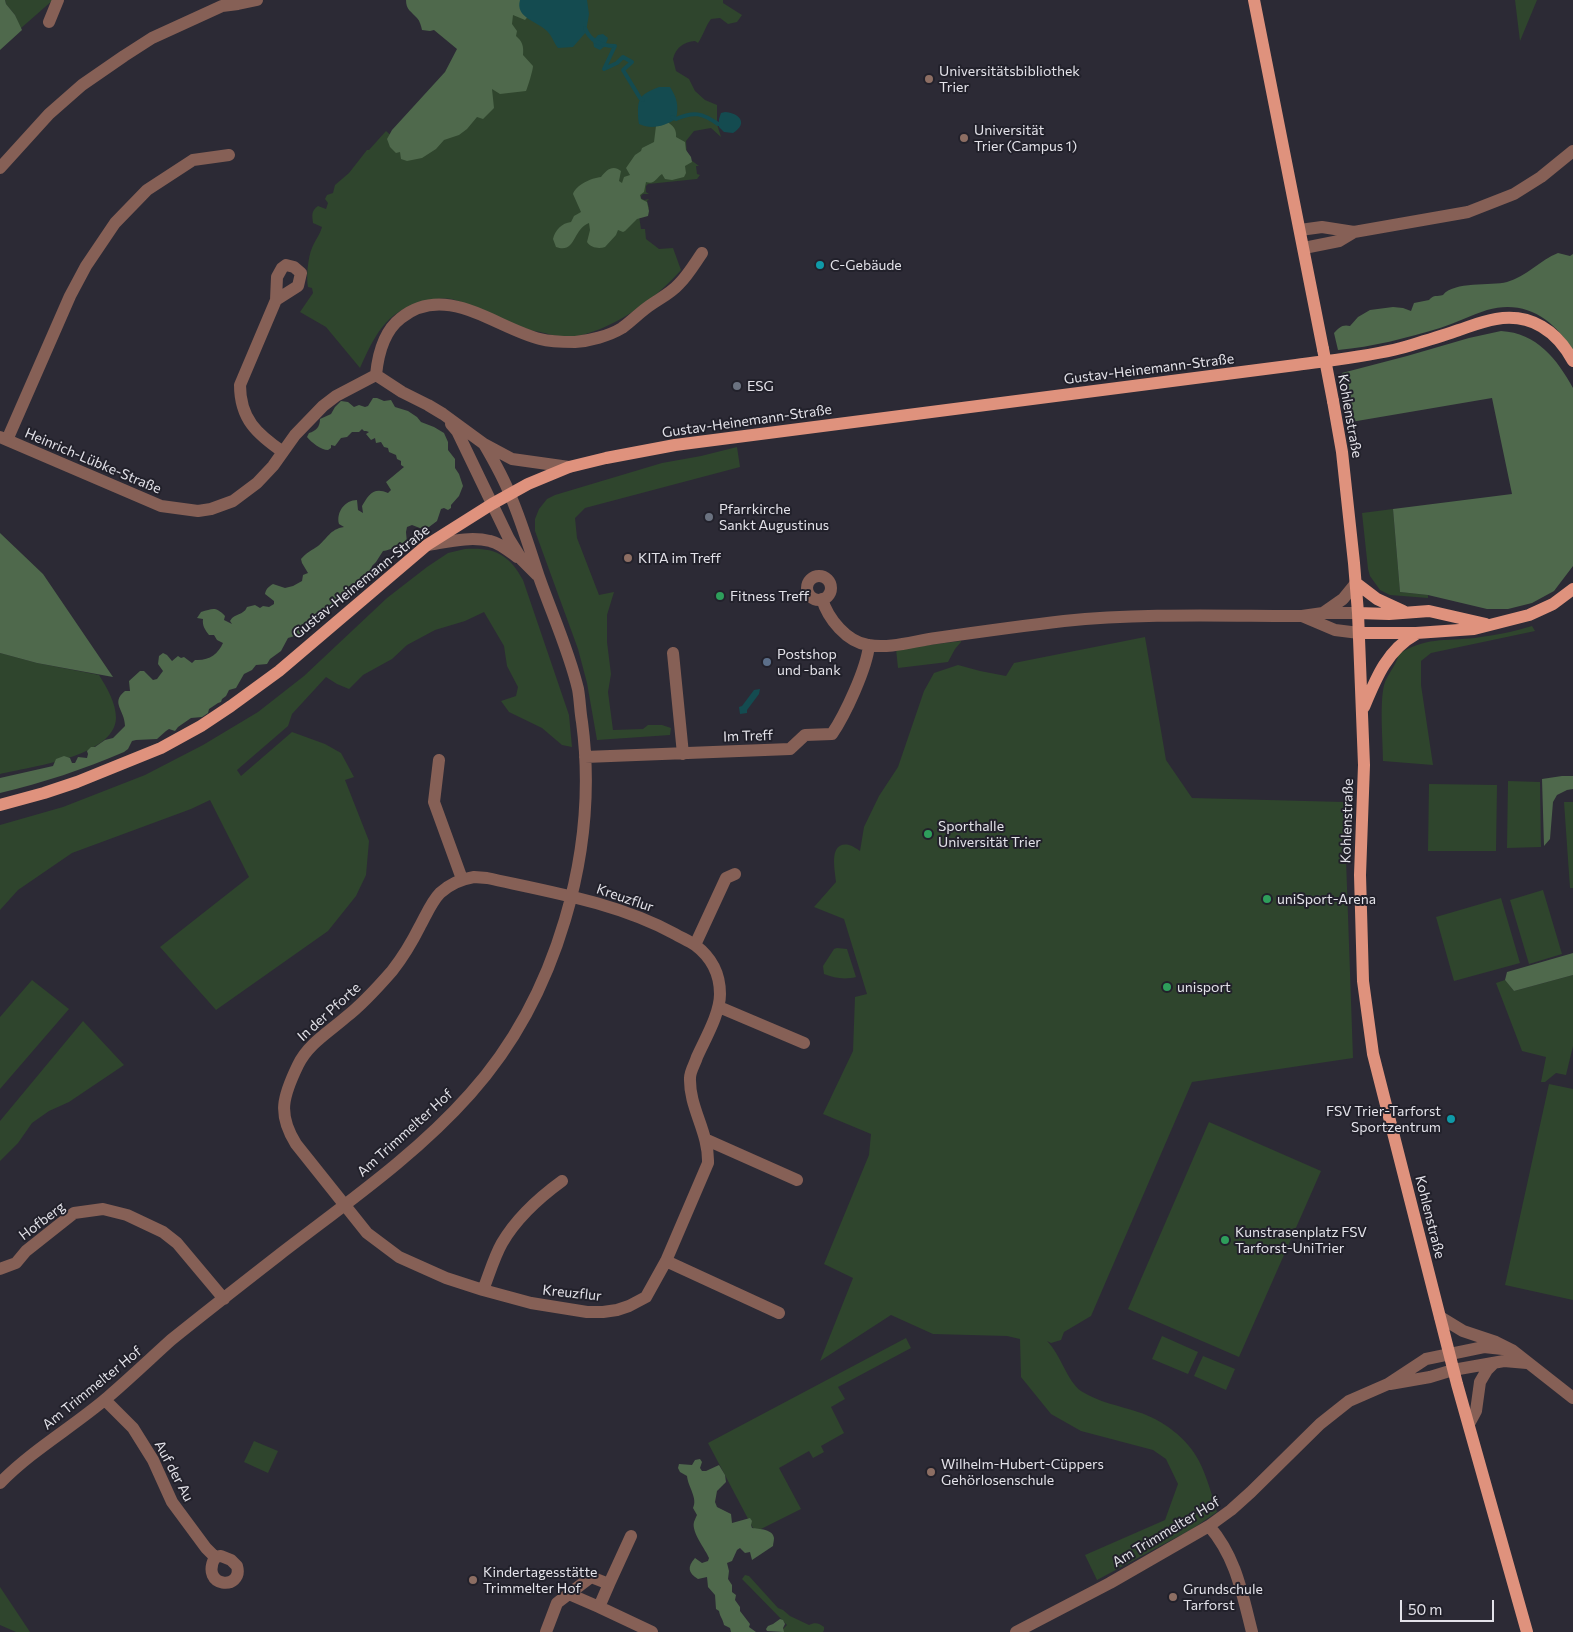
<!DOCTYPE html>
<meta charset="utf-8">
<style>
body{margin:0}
#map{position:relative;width:1573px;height:1632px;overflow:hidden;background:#2c2a35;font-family:Commissioner,sans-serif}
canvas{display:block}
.scale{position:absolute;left:1400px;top:1600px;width:94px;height:22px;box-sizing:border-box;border:2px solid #e3e2e9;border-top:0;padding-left:6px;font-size:15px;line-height:18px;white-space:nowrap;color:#e3e2e9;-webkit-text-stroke:4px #22212b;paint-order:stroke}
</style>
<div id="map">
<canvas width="1573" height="1632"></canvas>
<div class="scale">50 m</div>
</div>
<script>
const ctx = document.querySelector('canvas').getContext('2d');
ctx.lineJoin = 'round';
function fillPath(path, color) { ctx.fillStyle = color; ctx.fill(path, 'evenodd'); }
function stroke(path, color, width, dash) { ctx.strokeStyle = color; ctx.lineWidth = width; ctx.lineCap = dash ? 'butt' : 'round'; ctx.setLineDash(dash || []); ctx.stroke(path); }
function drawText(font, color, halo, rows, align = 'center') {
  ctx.font = font + ' Commissioner,sans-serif'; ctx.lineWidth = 4; ctx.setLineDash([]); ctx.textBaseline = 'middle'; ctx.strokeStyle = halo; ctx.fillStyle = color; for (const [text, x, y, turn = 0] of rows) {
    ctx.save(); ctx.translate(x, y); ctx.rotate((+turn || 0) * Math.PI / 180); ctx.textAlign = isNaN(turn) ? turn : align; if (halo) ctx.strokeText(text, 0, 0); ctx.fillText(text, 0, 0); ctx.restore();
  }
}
const green = new Path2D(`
 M 5,0 L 53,0 L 20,29 L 15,15 L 6,4 Z
 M 483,0 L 723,0 L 723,3 L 742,15 L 737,22 L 728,24 L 720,18 L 711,19 C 705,27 704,34 698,43 L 695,41 C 684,42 676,47 673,59 L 676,71 L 689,79 L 695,91 L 705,100 L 717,105 L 717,124 L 721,137 L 711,128 L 694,131 L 686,141 L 687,157 L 699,166 L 696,166 L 697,174 L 700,175 L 697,179 L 648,184 L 646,186 L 646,192 L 649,194 L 643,194 L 641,196 L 641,198 L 644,200 L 649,199 L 647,201 L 649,208 L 639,216 L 641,229 L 645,229 L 646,239 L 659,249 L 673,248 L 681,270 C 656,299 609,333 570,337 C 561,338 549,334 540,332 C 509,327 484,309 455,300 C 445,297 432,299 421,302 C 385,312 374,337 360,368 L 326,327 L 300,312 L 313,293 L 312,288 L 308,287 C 306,277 308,257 312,248 C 315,240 320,235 322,227 L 313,223 C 312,215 311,211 318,206 L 326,209 L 328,203 L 325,199 L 327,195 L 333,193 L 335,185 L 349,173 L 367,150 L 369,150 L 386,131 L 410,152 Z
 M 1515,0 L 1537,0 L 1520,41 Z
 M 737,447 L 740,467 L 585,508 L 575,518 L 577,538 L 599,595 L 614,592 L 607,615 L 607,642 L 611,674 L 608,692 L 613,730 L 643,729 L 648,725 L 662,725 L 671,728 L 670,735 L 597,740 L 587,683 L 578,649 L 535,531 L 535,519 L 539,509 L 547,499 L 555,495 L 662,463 L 701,456 Z
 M 1393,509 L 1400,592 L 1428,595 L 1428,598 L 1390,595 L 1380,590 L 1370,576 L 1368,569 L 1362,513 Z
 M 465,549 C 494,547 509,554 523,580 L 569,715 L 572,747 L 562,745 L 542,728 L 509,712 L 501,701 L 516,696 L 518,687 L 507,666 L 504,646 L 484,612 L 465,621 L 435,630 L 407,645 L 392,659 L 363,675 L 349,689 L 337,684 L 326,677 L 292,714 L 288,726 L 237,770 L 241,776 L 292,732 L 325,744 L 341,753 L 354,777 L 345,780 L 369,841 L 366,875 L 356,896 L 328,931 L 216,1010 L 160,947 L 249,877 L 210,800 L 191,809 L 72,853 L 18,890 L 0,910 L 0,825 L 63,807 L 145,775 L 203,745 L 258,712 L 304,676 L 387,598 L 427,567 L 448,553 Z
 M 1532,626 L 1535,631 L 1431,653 L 1421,661 L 1421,685 L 1433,765 L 1383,761 C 1383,742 1379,699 1385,682 C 1389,673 1395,666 1398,657 L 1397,655 C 1425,637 1444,641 1475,638 C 1495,635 1513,632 1532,626 Z
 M 1145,637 L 1166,760 L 1192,798 L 1344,802 L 1353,1058 L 1192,1082 L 1091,1316 L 1064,1332 L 1061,1340 L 1051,1343 L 1047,1341 C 1061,1355 1067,1381 1081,1391 C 1098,1402 1120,1406 1138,1412 C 1163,1420 1187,1438 1199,1461 C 1207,1477 1212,1495 1217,1512 L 1192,1529 L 1097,1580 L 1085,1555 L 1165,1520 L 1178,1484 L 1166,1459 L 1153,1450 L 1081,1431 L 1051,1414 L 1021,1377 L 1020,1339 L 1007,1336 L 933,1334 L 891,1315 L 820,1361 L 853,1278 L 824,1264 L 869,1155 L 871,1134 L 823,1114 L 853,1051 L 855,997 L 867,994 L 844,919 L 814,907 L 836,882 C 835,870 828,841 849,845 C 853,846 857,849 860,851 L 864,827 L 879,796 L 898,767 L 924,691 L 934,673 L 958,665 L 980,671 L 1006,676 L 1014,663 Z
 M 961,641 L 961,642 L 955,649 L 948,662 L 898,668 L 896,649 Z
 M 0,653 L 37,663 L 99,675 C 107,688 116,703 116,718 C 115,757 28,767 0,774 Z
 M 1508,781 L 1540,782 L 1541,847 L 1507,848 Z
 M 1429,784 L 1497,785 L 1496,851 L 1428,851 Z
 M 1564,802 L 1573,802 L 1573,888 L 1570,888 Z
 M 1543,890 L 1562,954 L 1529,964 L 1510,900 Z
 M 1501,898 L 1520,963 L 1454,981 L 1436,917 Z
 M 837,948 L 847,949 L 856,977 C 845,980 834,978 824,974 L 823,966 L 834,949 Z
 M 1573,975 L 1573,1046 L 1566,1075 L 1556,1073 L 1545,1082 L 1541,1082 L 1546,1057 L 1522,1051 L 1496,983 L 1505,980 L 1514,991 Z
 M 32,980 L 69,1009 L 0,1089 L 0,1017 Z
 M 83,1021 L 124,1065 L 69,1102 L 49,1111 L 32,1123 L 18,1143 L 0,1161 L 0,1121 Z
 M 1549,1084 L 1573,1089 L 1573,1300 L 1505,1285 Z
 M 1209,1122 L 1321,1171 L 1239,1357 L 1128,1309 Z
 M 1162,1336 L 1198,1352 L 1188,1374 L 1152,1359 Z
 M 906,1338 L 911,1348 L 838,1387 L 845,1399 L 831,1407 L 844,1433 L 821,1446 L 824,1452 L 813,1458 L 809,1451 L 779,1468 L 801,1509 L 755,1532 L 708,1443 Z
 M 1203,1356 L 1235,1369 L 1226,1390 L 1194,1376 Z
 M 254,1441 L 278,1451 L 268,1473 L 244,1462 Z
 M 745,1575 L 749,1576 L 778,1608 L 783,1610 L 790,1616 L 809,1625 C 815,1622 819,1623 824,1627 L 824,1630 L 823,1632 L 780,1632 L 787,1625 L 742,1579 Z
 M 0,1587 L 30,1632 L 16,1632 L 0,1625 Z`);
const forest = new Path2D(`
 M 0,0 L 5,0 L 6,4 L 15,15 L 22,30 L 0,50 Z
 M 406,0 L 531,0 L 530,14 L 525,20 L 513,15 L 512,24 L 517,31 L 516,36 C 522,41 524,46 523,55 L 533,66 C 533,70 528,86 526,91 L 500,94 L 492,89 L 494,108 L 483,119 L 477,117 L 467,129 L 459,135 L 444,140 L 436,149 L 422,158 L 407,161 L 401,159 L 400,152 L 396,153 L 390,147 L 387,139 L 392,130 L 445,72 L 457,49 L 434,30 L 430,31 L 422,30 C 421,26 420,21 417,18 C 411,11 406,10 406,0 Z
 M 667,122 C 673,125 677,130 676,137 L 685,142 L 686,150 L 691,157 L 692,162 L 685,166 L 686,173 L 684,177 L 672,180 L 665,179 L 662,174 C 656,178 655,185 646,182 L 644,192 L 640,195 L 641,199 L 647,202 L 649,211 L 648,216 L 637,219 L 625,231 L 623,232 L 618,230 L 616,235 L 605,247 C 599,249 591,248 587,242 L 590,230 L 589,223 C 572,230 576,254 556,247 L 553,239 C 555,230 562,223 571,222 L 574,216 L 581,212 L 573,194 C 576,185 591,178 601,177 C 606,170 613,164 621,171 L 619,181 L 622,183 L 624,177 L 630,175 L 626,168 L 635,155 L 641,151 L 642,148 L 654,142 L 656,126 Z
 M 1558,253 L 1570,256 L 1573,254 L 1573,351 C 1554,319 1525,299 1487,310 C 1471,315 1456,323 1440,328 C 1406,338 1373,347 1338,350 L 1334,333 C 1339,328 1342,324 1350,326 L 1358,317 L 1370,310 L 1393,307 L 1403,308 L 1411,311 L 1414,303 L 1429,300 C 1434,294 1437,297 1443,295 C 1454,281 1491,286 1507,282 C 1526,277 1540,260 1558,253 Z
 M 1501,331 C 1537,333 1557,359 1573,388 L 1573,566 L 1554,591 L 1532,603 L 1508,609 L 1487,609 L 1428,595 L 1400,592 L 1393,509 L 1512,494 L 1492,398 L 1351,422 L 1342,373 L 1407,356 L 1469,338 Z
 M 373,398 L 377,398 L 384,401 L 391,400 L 395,407 L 408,411 L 417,417 L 421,422 L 434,427 L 444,433 L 448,442 L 448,450 L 455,459 L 455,468 L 459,474 L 463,486 L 459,496 L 451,505 L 451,508 L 448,510 L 444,508 L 441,509 L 437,521 L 425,530 L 412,525 L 407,527 L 406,532 L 407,543 C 400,545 391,550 383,551 L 376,562 L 372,566 L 371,572 L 363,576 L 346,591 L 343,598 L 326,612 L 314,625 L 301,634 L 288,638 L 281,651 L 270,659 L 267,664 L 256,665 L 252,670 L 244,674 L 236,688 L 229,690 L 226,696 L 222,699 L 221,702 L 218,703 L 209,709 L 208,713 L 202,717 L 191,718 L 178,727 L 175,731 L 169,729 L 166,731 L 157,739 L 136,740 L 132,741 L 128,749 L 124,752 C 84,769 43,783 0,793 L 0,778 L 53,766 L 56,759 L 64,756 L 70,758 L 72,763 L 75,763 L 78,757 L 87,758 L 88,754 L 87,751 L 91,747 L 95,747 L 105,740 L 113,738 L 125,726 C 125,710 110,703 125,691 L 130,691 L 129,681 L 140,671 L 144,671 L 153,680 L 157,679 L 163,671 L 158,664 L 159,656 L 163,653 L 167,655 L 172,661 L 178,656 L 181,658 L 184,657 L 192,663 L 195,660 C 209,661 218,654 223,643 L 217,640 L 214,635 L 209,635 C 205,630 202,625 203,619 L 197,618 L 201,612 C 213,609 215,606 225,616 L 224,620 L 232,624 L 230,621 C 234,614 238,616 243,612 C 245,611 246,609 247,607 L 255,605 L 260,608 L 263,606 L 269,607 L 274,604 L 274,601 L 265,594 C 266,589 268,587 273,584 L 285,588 L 293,586 L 302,581 L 303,575 L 308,573 L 302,563 L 301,559 C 306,553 312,550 318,546 C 327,539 330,529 344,527 L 339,524 C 336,512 345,500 357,500 L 358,510 L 363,513 L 362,506 C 368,496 373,486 388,493 L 391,490 L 386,482 L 404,467 L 401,465 L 401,461 L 397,459 L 396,455 L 389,452 L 388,448 L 384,447 L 381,442 L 376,443 L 375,438 L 371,440 L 366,434 L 369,432 L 366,431 L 364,431 L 362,429 L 359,432 L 352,432 L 347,437 L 341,438 L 335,446 L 331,445 L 331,448 L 328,450 C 321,450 311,442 307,437 L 309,433 C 316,431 320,427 320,419 L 331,414 L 335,407 L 341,401 L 348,402 L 354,407 L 359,405 L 365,407 L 368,406 Z
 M 0,533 L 43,574 L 113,677 L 37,663 L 0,653 Z
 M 1562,776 L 1573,776 L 1573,789 L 1567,790 L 1557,795 L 1553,802 L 1550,839 L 1544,846 L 1542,779 Z
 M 1573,953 L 1573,975 L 1514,991 L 1505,980 L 1507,972 Z
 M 700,1459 L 702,1462 L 700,1468 L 702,1471 L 706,1471 L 719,1465 L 725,1475 L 726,1482 L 717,1491 L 715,1502 L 717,1507 L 731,1514 L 732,1523 L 750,1518 L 752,1521 L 751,1525 L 752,1528 C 759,1529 773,1529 774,1538 C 774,1541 773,1544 773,1546 L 752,1560 L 750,1552 L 745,1553 L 740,1548 L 737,1550 L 732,1561 L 727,1563 L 729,1571 L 728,1579 L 732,1585 L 732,1592 L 736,1595 L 735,1600 L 740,1607 L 740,1611 L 750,1624 L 749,1627 L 756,1632 L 731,1632 L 730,1628 L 724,1625 C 723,1619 720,1617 719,1611 L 716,1609 L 715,1595 L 708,1587 L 707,1577 L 698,1579 C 688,1573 687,1567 695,1558 L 702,1563 L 708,1561 L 709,1558 C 706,1550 691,1532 694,1522 C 695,1519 696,1517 697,1515 L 693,1508 C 698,1498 688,1487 687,1476 L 680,1472 L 678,1468 L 679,1464 L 692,1465 L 695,1460 Z
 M 780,1619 L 783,1620 L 785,1624 L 783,1628 L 784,1632 L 767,1631 L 766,1629 L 768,1626 L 773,1624 Z`);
const water = new Path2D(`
 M 520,0 L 587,0 L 589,14 L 586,32 L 573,47 L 558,48 C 554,43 552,36 547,31 C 537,21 515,18 520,0 Z
 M 603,34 L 608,38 L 605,46 L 600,50 L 594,47 L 593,41 L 598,35 Z
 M 659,87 L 670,87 C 677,98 679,106 676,119 C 664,126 652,130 639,124 C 638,119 638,116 638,111 C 638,95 645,93 659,87 Z
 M 725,112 C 739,113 749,123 733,133 L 724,132 L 719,127 L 719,119 L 721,113 Z
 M 760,689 L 759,694 L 747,710 L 747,713 L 740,714 L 739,707 L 742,706 L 754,690 Z`);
const stream = new Path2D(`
 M 585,28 C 590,41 601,46 615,46 L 604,69 L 617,63 L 623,57 L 632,62 L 623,70 L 640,98 L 643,100
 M 672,117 L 676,119 C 694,111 702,113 718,124`);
const minor = new Path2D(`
 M 49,22 L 58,0
 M 0,168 L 49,114 L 82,85 L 124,56 L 152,38 L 222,6 L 238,4 L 257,0
 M 1300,230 L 1322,227 L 1354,232 L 1468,212 L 1514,194 L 1541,177 L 1573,151
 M 1304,248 L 1339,241 L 1354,232
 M 276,300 L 298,286 L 301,273 L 294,267 L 286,265 L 282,268 L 277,277 L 276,300 L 240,385 C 240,419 257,434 283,452
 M 376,375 C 378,354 384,331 401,318 C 446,282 496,328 540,339 C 551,342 564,342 575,342 C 589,341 609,336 622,328 C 632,321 641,311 652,304 C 661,298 672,292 679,284 C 688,275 695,263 702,253
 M 376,375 L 402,392 L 428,405 L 443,414 L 484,444 L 512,459 L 569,467
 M 451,424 L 457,431 L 509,539 L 522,560 L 537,575
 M 0,437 L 161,506 L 198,511 L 211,509 L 233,501 L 257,483 L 273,466 L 295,435 L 323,406 L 336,396 L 376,375
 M 7,440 L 70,296 L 86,266 L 115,223 L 147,190 L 193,160 L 229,155
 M 427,545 C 447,542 470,536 490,541 C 500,543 509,551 517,557
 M807 588a12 12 0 1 1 24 0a12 12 0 1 1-24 0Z
 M 822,599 C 828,619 847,642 868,645 C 890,649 914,641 936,638 C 978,632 1021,626 1064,621 C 1142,613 1223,616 1302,616 L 1323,613 L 1358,613
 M 1323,613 L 1343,599 L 1356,583
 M 1302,616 L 1335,630 L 1359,633
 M 673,653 L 683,754
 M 585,757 L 790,749 L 805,735 L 832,734 C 845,715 867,668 869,645
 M 439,760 L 434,802 L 462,879
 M 474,877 L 487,878 C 551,892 618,903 675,934 C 682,938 689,941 695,945 C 711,957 720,974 720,994 C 720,1014 705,1039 697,1057 C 695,1064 690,1071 690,1078 C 689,1108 709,1132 708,1163 L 666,1261 L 646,1297 L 629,1306 L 617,1310 L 603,1312 L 587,1312 L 531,1303 L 483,1290 L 446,1278 L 399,1257 L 367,1233 L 296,1144 C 277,1114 283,1096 298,1065 C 308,1044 329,1032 346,1017 C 363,1004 378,987 392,971 C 403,957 412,942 420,926 C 426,915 432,901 440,893 C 450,884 461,879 474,877 Z
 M 695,945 L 726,878 L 735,874
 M 719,1007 L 804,1043
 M 707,1140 L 797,1180
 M 666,1261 L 779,1313
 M 0,1269 L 16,1263 L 26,1251 L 74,1213 L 103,1209 L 127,1215 L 163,1232 L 177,1243 L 224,1299
 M 483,1290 C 489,1275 494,1257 502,1243 C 516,1219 540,1197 562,1181
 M 1440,1317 L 1463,1331 L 1496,1342 L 1512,1350 L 1573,1398
 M 1390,1384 L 1430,1377 L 1453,1370 L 1504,1361 L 1527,1363
 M 105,1400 L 133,1428 L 153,1460 L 172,1502 L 206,1548 L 215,1557
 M 1469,1424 L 1476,1411 L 1480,1382 L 1487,1370 L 1494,1363
 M 0,1483 C 32,1450 73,1427 108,1397 C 129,1379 150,1359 171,1340 C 207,1311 243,1283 279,1255 C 345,1204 415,1156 470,1094 C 557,997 599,850 582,722 C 580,711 580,700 578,689 C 569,651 552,614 539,577 C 530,550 522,523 511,497 C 504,479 494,461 484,444
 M 1209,1526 C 1236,1557 1242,1593 1252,1632
 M 221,1556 L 231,1560 L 237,1566 C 244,1591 199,1588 215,1557 Z
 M 609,1584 L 631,1536
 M 599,1607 L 652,1632
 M 546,1632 L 557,1603 L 591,1577 L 609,1584 L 599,1607 L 569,1594
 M 1016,1632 L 1110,1583 L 1209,1526 L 1231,1510 L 1251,1492 L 1320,1424 L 1349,1401 L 1388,1384 L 1426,1359 L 1484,1347 L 1512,1350`);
const major = new Path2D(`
 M 1254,0 L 1323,349
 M 1333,401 L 1342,452 L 1354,563 L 1358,613 L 1364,765 L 1360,875 L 1363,981 L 1373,1054 L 1457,1384 L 1527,1632
 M 1356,583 L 1377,599 L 1403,611
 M 1358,613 L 1389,614 L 1429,611 L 1486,624
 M 1359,633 L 1416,633 L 1474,629 L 1529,615 L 1553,604 L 1573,589
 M 1364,707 C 1376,678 1387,650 1416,634
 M 0,805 L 44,793 L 77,782 L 161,748 L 201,726 L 231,706 L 279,671 L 427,545 L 492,504 L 528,484 L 569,467 L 606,458 L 675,445 L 1296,365 C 1331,360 1367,357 1401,348 C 1421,342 1440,337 1459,330 C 1471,326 1483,321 1496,319 C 1531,313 1557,331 1573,361`);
const majorBridge = new Path2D(`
 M 1323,349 L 1333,401`);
const markers = [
 [929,79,5,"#8d6e63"],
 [964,138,5,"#8d6e63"],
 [820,265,5,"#0f9aa8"],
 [737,386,5,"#6b7280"],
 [709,517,5,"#6b7280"],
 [628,558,5,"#8d6e63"],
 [720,596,5,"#2e9e5b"],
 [767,662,5,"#5c6f8a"],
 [928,834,5,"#2e9e5b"],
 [1267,899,5,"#2e9e5b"],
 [1167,987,5,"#2e9e5b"],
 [1451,1119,5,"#0f9aa8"],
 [1225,1240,5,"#2e9e5b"],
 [931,1472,5,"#8d6e63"],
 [473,1580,5,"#8d6e63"],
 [1173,1597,5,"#8d6e63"]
];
const poiNames = [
 ["Universitätsbibliothek",939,71],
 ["Trier",939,87],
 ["Universität",974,130],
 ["Trier (Campus 1)",974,146],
 ["C-Gebäude",830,265],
 ["ESG",747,386],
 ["Pfarrkirche",719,509],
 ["Sankt Augustinus",719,525],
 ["KITA im Treff",638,558],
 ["Fitness Treff",730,596],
 ["Postshop",777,654],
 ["und -bank",777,670],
 ["Sporthalle",938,826],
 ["Universität Trier",938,842],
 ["uniSport-Arena",1277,899],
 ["unisport",1177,987],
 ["FSV Trier-Tarforst",1441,1111,"right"],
 ["Sportzentrum",1441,1127,"right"],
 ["Kunstrasenplatz FSV",1235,1232],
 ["Tarforst-UniTrier",1235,1248],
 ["Wilhelm-Hubert-Cüppers",941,1464],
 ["Gehörlosenschule",941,1480],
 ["Kindertagesstätte",483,1572],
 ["Trimmelter Hof",483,1588],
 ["Grundschule",1183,1589],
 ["Tarforst",1183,1605]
];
const streetNames = [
 ["Gustav-Heinemann-Straße",1149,369,-7],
 ["Kohlenstraße",1350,416,80],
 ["Gustav-Heinemann-Straße",747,421,-8],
 ["Heinrich-Lübke-Straße",93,461,23],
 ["Gustav-Heinemann-Straße",361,582,-39],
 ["Im Treff",748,736,-2],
 ["Kohlenstraße",1347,821,-88],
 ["Kreuzflur",625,898,19],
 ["In der Pforte",329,1012,-42],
 ["Am Trimmelter Hof",405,1133,-42],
 ["Kohlenstraße",1430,1217,76],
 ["Hofberg",42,1221,-37],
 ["Kreuzflur",572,1293,6],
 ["Am Trimmelter Hof",92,1388,-39],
 ["Auf der Au",174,1471,62],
 ["Am Trimmelter Hof",1166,1532,-31]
];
fillPath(green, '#2f452d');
fillPath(forest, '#4f694c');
fillPath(water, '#144b50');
stroke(stream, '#144b50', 4);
stroke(minor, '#866056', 12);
stroke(major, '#df927d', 12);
stroke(majorBridge, '#df927d', 12);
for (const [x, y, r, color] of markers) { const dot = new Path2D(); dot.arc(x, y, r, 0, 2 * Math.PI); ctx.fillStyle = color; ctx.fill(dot); stroke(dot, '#22212b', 2); }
drawText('14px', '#e3e2e9', '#22212b', poiNames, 'left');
drawText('14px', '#e3e2e9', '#22212b', streetNames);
</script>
